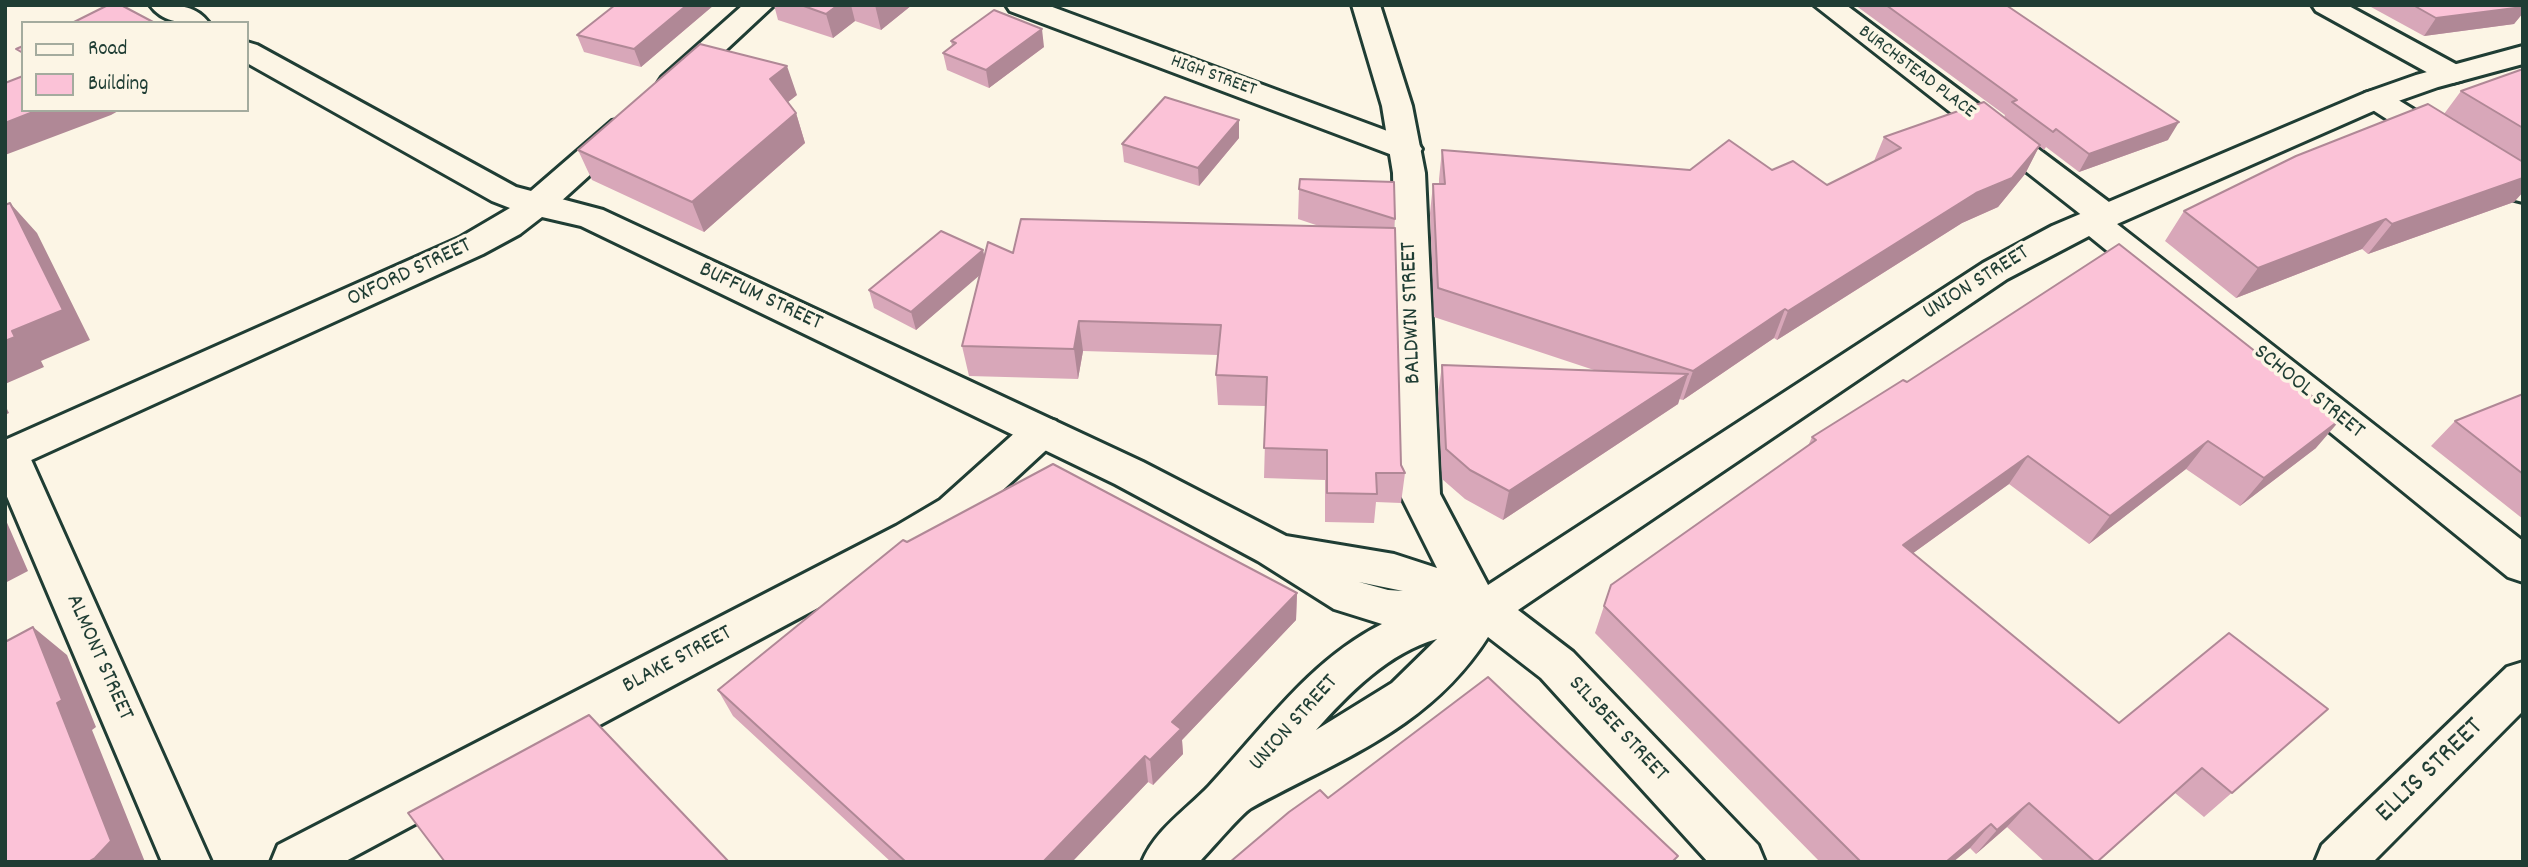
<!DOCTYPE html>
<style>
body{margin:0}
#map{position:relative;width:2528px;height:867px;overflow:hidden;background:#fcf5e5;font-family:Dekko,sans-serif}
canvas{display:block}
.frame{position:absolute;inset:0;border:7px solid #1f3d34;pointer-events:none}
.legend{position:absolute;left:21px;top:21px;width:228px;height:91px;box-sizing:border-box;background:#fcf5e5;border:2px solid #a4ab9e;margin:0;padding:9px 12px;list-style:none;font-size:21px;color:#1f3d34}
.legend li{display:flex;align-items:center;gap:14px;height:35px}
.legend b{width:35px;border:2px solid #a4ab9e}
</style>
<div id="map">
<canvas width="2528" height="867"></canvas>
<div class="frame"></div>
<ul class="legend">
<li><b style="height:9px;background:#fcf5e5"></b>Road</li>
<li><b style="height:19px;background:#fbc2d7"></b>Building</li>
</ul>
</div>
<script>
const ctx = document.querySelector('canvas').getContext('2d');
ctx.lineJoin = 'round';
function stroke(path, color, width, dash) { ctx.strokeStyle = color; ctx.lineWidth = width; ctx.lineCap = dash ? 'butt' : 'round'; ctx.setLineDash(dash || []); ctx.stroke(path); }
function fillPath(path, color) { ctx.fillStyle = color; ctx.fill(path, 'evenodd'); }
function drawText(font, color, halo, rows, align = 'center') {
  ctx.font = font + ' Dekko,sans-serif'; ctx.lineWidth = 7; ctx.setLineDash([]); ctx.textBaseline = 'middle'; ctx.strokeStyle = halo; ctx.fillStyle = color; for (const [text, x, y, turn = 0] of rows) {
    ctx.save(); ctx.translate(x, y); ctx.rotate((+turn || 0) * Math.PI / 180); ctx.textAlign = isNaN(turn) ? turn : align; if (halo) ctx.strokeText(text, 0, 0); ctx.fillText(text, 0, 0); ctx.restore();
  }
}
const street = new Path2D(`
 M 743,5 L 774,5 L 684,89 L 673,92 L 662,89 L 658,83 L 662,77 Z
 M 1006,5 L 1047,5 L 1417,142 L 1422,149 L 1417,156 L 1406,159 L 1395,156 L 1010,11 Z
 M 1814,5 L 1846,5 L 2117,208 L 2122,216 L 2117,224 L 2105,227 L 2093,224 Z
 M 2312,5 L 2347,5 L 2463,68 L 2467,74 L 2463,80 L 2452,83 L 2441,80 L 2316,11 Z
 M 2376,90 L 2387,93 L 2523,177 L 2523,202 L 2511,199 L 2365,105 L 2361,99 L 2365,93 Z
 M 623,119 L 634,121 L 639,128 L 634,135 L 548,213 L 536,216 L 524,213 L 520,205 L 524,197 L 612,121 Z
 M 1042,417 L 1056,421 L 1061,431 L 1056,441 L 968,522 L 926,550 L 344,862 L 271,862 L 278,845 L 896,526 L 940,500 L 1028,421 Z
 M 9,440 L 23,444 L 29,455 L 211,862 L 162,862 L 5,492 L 5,441 Z`);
const secondary = new Path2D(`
 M 150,5 C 172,5 195,3 209,23 C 187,23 164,25 150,5 Z
 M 1352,5 L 1380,5 L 1412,106 L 1425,173 L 1440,494 L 1488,585 L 1983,263 L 2052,226 L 2365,93 L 2416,75 L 2523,46 L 2523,64 L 2438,87 L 2387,105 L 2117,224 L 2523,541 L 2523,582 L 2508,577 L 2089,236 L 2007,279 L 1518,610 L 1573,652 L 1758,845 L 1765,862 L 1708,862 L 1541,678 L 1488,637 C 1429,729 1342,758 1251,808 C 1241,814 1210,851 1199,862 L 1142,862 C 1155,830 1186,810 1209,786 C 1263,728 1310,660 1382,624 L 1334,609 L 1258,561 L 1115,484 L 581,226 L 542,217 L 520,234 L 483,254 L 5,472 L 5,440 L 459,238 L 510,208 L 492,201 L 247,63 L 247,42 L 257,45 L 516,187 L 603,210 L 1143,462 L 1286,536 L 1394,554 L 1437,568 L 1400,494 L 1393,173 L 1382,106 ZM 1359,582 L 1403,591 L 1388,590 ZM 1437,639 L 1392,683 L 1316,730 C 1348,694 1389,652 1437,639 Z
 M 2523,662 L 2523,711 L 2373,862 L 2315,862 L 2322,845 L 2507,667 Z`);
const wall = new Path2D(`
 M 714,5 L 641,67 L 584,52 L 577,35 Z
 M 774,5 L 912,5 L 881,30 L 855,21 L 833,38 L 778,20 Z
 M 1855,5 L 2006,5 L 2168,140 L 2079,172 L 2046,147 L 2044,150 L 2039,146 L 2025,174 L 1998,207 L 1962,223 L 1777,340 L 1774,338 L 1683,400 L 1679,399 L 1678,404 L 1503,520 L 1465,499 L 1442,479 L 1438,395 L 1442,365 L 1594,370 L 1434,317 L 1430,213 L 1433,184 L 1439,184 L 1439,179 L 1442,150 L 1690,170 L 1772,170 L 1827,185 L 1874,161 L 1884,137 L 2004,118 L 2005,115 Z
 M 2372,5 L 2523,5 L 2523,13 L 2514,24 L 2424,36 L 2371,7 Z
 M 951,41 L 1044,47 L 989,88 L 947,70 L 943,53 L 952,46 Z
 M 2523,69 L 2523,192 L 2514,202 L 2368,254 L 2362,249 L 2236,298 L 2165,241 L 2184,211 L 2444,114 L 2461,91 Z
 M 797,95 L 788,102 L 796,113 L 805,143 L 704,232 L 592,180 L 578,150 Z
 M 1239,138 L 1199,186 L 1124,162 L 1122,144 Z
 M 1299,189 L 1395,219 L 1394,228 L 1401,465 L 1405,473 L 1401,503 L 1376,502 L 1374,523 L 1325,522 L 1325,480 L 1264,478 L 1266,406 L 1218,405 L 1216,375 L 1218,355 L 1083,351 L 1078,379 L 969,376 L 962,346 L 980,274 L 916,330 L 874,308 L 869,290 L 983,250 L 984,257 L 1013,253 L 1322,227 L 1298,219 Z
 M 1907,382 L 2316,448 L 2240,506 L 2186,469 L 2089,544 L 2009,484 L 1913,553 L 2119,723 L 2328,709 L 2204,817 L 2175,793 L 2098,862 L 2045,862 L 2007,827 L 1976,854 L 1970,848 L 1953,862 L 1820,862 L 1595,633 L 1611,585 L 1808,446 L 1812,437 Z
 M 2523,394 L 2523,519 L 2431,446 L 2455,421 Z
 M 907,542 L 1297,593 L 1296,620 L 1182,740 L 1183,754 L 1153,785 L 1148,782 L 1072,862 L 891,862 L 733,716 L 718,690 Z`);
const shadedWall = new Path2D(`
 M 687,5 L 714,5 L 641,67 L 634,49 Z
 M 838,5 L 851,5 L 855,21 L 833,38 L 826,14 Z
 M 875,5 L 912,5 L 881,30 Z
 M 2523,7 L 2523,13 L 2514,24 L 2424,36 L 2436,18 Z
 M 1042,29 L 1044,47 L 989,88 L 986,70 Z
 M 787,66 L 797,95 L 779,109 L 770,79 Z
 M 38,110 L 120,110 L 111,115 L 5,155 L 5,123 Z
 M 796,113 L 805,143 L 704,232 L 692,202 Z
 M 1239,120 L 1239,138 L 1199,186 L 1198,168 Z
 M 2179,122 L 2168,140 L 2079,172 L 2089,154 Z
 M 2040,145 L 2025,174 L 1998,207 L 1962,223 L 1777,340 L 1788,311 Z
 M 2523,178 L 2523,192 L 2514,202 L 2368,254 L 2392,224 Z
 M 10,203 L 37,233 L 90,340 L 41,361 L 44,367 L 5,384 L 5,341 L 12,331 Z
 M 2386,219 L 2362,249 L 2236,298 L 2258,268 Z
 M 983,250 L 987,269 L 916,330 L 911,312 Z
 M 1785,309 L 1774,338 L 1683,400 L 1693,371 Z
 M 1079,321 L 1083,351 L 1078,379 L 1074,349 Z
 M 1688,374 L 1678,404 L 1503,520 L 1509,491 Z
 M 5,405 L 9,413 L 5,415 Z
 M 2341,419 L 2316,448 L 2240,506 L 2264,478 Z
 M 2208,441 L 2186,469 L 2089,544 L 2110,516 Z
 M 2028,456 L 2009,484 L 1887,572 L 1903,545 Z
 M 5,518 L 28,571 L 5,583 Z
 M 1297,593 L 1296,620 L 1182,740 L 1183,754 L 1153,785 L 1150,760 L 1172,722 Z
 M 33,627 L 67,655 L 96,727 L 92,730 L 145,862 L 88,862 L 57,703 Z
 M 1145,756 L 1148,782 L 1072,862 L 1043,862 Z
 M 2029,803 L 2007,827 L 1976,854 L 1997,830 Z
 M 1991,824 L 1970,848 L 1953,862 L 1946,862 Z`);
const building = new Path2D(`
 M 108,5 L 121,5 L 155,23 L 72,23 Z
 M 615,5 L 687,5 L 634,49 L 577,35 Z
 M 801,5 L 838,5 L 826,14 Z
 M 1886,5 L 2006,5 L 2179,122 L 2089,154 L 2056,129 L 2053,132 L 2012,102 L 2017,100 Z
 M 2413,5 L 2523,5 L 2523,7 L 2436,18 Z
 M 994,10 L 1042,29 L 986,70 L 943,53 L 956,43 L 951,41 Z
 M 700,44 L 787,66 L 770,79 L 796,113 L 692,202 L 578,150 Z
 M 23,46 L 23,53 L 16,49 Z
 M 2523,69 L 2523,128 L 2461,91 Z
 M 23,76 L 23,110 L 38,110 L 5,123 L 5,83 Z
 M 1165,97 L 1239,120 L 1198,168 L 1122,144 Z
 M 1984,102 L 2040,145 L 2012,178 L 1976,193 L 1788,311 L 1785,309 L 1693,371 L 1438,288 L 1433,184 L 1445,184 L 1442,150 L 1690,170 L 1729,140 L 1772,170 L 1793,161 L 1827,185 L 1901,148 L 1884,137 Z
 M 2428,104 L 2523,162 L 2523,178 L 2392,224 L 2386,219 L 2258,268 L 2184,211 L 2296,156 Z
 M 1300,179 L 1394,182 L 1395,219 L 1299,189 Z
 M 10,203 L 63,310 L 12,331 L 15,337 L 5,341 L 5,205 Z
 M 1021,219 L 1395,228 L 1401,465 L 1405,473 L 1376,473 L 1377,494 L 1327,493 L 1327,450 L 1264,448 L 1267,377 L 1216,375 L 1221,325 L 1079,321 L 1074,349 L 962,346 L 988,242 L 1013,253 Z
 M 941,231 L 983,250 L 911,312 L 869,290 Z
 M 2119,244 L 2341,419 L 2264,478 L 2208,441 L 2110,516 L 2028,456 L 1903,545 L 2119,723 L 2229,633 L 2328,709 L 2232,793 L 2202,768 L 2097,862 L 2095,862 L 2029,803 L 1997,830 L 1991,824 L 1946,862 L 1861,862 L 1604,606 L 1611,585 L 1816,440 L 1812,437 L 1903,380 L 1907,382 Z
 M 1442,365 L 1688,374 L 1509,491 L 1470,470 L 1446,449 Z
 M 2523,394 L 2523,474 L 2455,421 Z
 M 1053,464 L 1297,593 L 1172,722 L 1181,729 L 1150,760 L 1145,756 L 1043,862 L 906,862 L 718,690 L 903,540 L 907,542 Z
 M 33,627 L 62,700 L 57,703 L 111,841 L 95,858 L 88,862 L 5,862 L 5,642 Z
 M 1488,677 L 1678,856 L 1672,862 L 1230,862 L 1289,812 L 1320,790 L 1328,798 Z
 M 589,715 L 729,862 L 445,862 L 408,813 Z`);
const farStreetnames = [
 ["BURCHSTEAD PLACE",1916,73,37],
 ["HIGH STREET",1213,77,20]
];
const streetNames = [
 ["OXFORD STREET",410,274,-25],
 ["UNION STREET",1977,284,-32],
 ["BUFFUM STREET",760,298,25],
 ["BALDWIN STREET",1413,313,-92],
 ["SCHOOL STREET",2308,393,39],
 ["ALMONT STREET",98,658,66],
 ["BLAKE STREET",678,661,-28],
 ["UNION STREET",1295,724,-48],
 ["SILSBEE STREET",1617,730,47]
];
const nearStreetnames = [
 ["ELLIS STREET",2431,772,-44]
];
stroke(street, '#1f3d34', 6);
stroke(secondary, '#1f3d34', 6);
fillPath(street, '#fcf5e5');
fillPath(secondary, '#fcf5e5');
fillPath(wall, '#d8a7b9');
fillPath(shadedWall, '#b08896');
fillPath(building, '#fbc2d7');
stroke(building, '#b08896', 2);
drawText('19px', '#1f3d34', '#fcf5e5', farStreetnames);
drawText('23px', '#1f3d34', '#fcf5e5', streetNames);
drawText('28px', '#1f3d34', '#fcf5e5', nearStreetnames);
</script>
